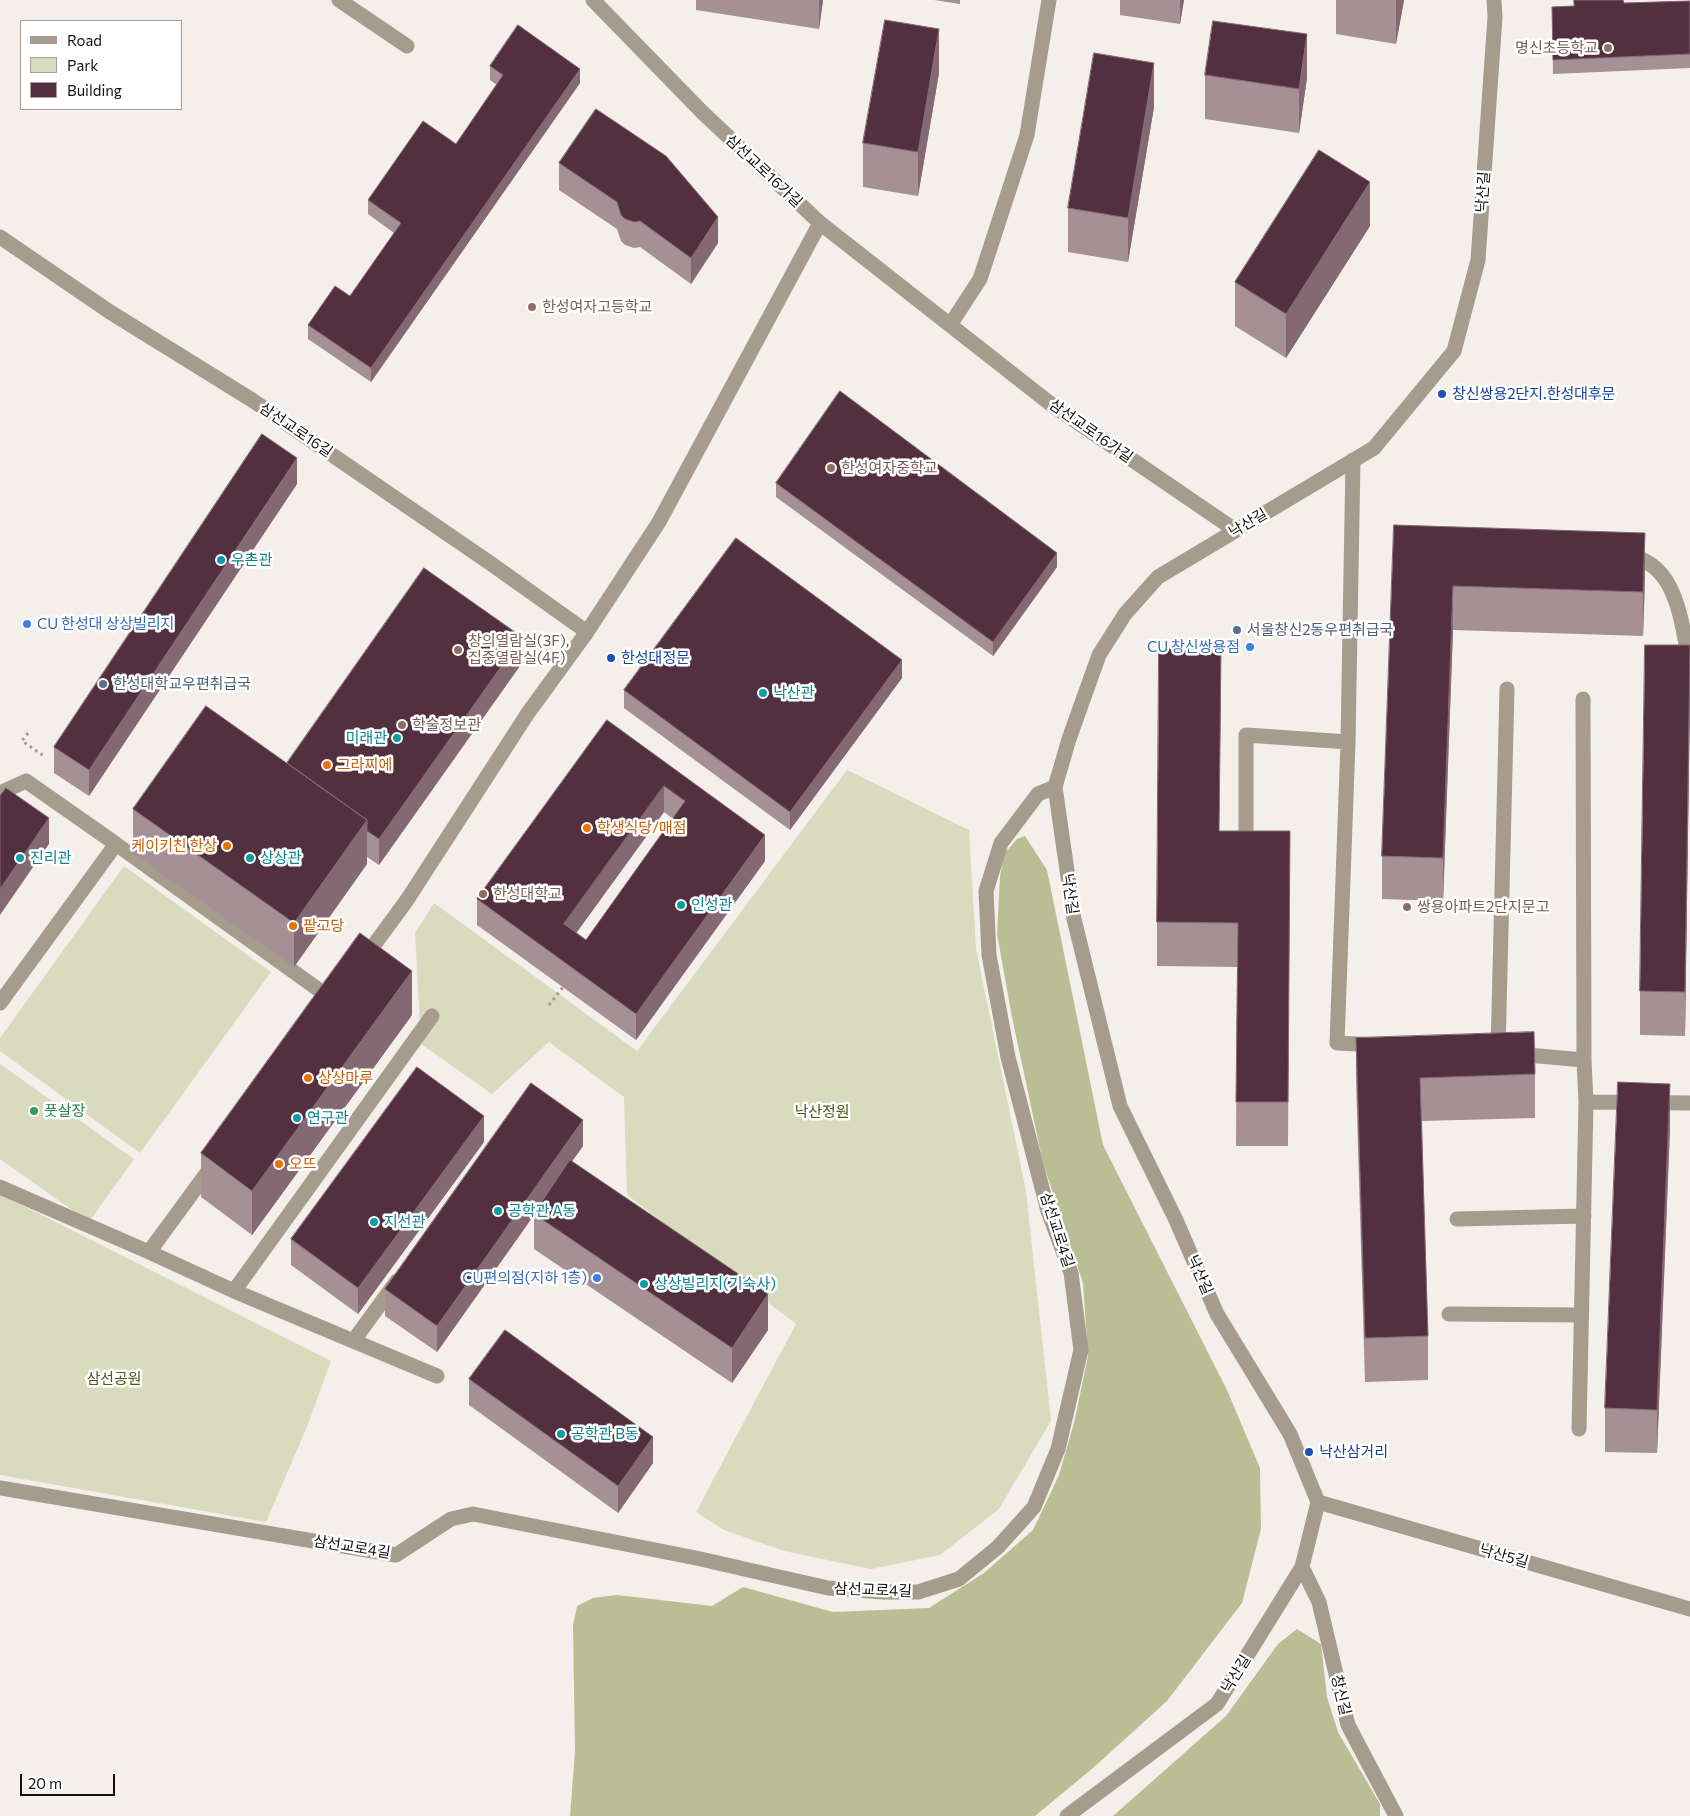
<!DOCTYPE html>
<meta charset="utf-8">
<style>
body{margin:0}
#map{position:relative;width:1690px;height:1816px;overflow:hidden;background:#f5efeb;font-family:Commissioner,sans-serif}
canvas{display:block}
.legend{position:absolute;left:20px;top:20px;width:162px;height:90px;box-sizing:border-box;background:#fff;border:1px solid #a1a09f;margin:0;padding:6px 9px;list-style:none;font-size:15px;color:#131110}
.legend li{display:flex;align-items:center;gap:10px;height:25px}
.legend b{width:25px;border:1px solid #a1a09f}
.scale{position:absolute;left:20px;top:1774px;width:95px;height:22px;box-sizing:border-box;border:2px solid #131110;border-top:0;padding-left:6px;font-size:15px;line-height:18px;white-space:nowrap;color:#131110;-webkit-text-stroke:4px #fff;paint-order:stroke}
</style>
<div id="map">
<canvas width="1690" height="1816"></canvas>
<ul class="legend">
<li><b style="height:6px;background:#a59c8d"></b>Road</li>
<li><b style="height:14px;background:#d8dbbe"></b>Park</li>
<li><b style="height:14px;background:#53303f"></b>Building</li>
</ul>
<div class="scale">20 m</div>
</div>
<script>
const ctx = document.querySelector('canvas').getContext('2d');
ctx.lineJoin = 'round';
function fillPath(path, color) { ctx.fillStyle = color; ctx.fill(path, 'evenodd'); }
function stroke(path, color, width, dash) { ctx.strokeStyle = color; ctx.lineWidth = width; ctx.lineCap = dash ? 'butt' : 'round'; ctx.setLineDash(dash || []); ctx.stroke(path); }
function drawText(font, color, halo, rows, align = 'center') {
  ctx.font = font + ' Commissioner,"Noto Sans KR",sans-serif'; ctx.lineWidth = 5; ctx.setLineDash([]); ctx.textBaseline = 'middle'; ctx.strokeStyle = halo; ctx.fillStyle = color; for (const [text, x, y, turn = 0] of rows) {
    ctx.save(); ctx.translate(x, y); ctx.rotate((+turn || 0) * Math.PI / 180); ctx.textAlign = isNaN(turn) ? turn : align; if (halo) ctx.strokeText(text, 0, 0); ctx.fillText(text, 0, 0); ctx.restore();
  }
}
const green = new Path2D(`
 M 847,770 L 969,830 L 976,949 L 1026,1191 L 1051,1421 L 999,1509 L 940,1555 L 871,1569 L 784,1551 L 724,1530 L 696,1512 L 796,1324 L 627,1195 L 624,1097 L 549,1042 L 492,1094 L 421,1044 L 415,933 L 434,903 L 637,1051 Z
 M 124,866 L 271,972 L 140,1153 L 0,1051 L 0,1038 Z
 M 0,1064 L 134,1159 L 89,1222 L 0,1159 Z
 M 0,1194 L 331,1361 L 307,1427 L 266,1522 L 0,1475 Z`);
const forest = new Path2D(`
 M 1025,836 L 1047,870 L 1103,1145 L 1227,1390 L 1260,1468 L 1261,1529 L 1242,1603 L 1167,1701 L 1093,1768 L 1035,1816 L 570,1816 L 575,1751 L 573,1625 L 577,1606 L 593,1598 L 617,1595 L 712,1606 L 743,1587 L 833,1612 L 929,1608 L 984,1573 L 1033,1530 L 1059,1475 L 1074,1423 L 1088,1356 L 1083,1283 L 1043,1163 L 1012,1017 L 997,934 L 1000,877 L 1004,854 L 1017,839 Z
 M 1297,1629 L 1321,1644 L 1327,1697 L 1338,1732 L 1380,1804 L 1380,1816 L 1113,1816 L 1226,1716 L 1278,1644 Z`);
const path = new Path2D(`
 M 28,733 L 22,741 L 44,756
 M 549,1005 L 563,987`);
const minor = new Path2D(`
 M 339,0 L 407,46
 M 593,0 L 702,112 L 820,223 L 1052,405 L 1235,530
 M 0,237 L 110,312 L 252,400 L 490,563 L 587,632
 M 950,325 L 980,279 L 1027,135 L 1049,0
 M 1627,555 C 1679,564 1680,622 1690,662
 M 1583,699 L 1584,1060
 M 1348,742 L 1337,1043 L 1376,1045
 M 0,793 L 26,781 L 116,844
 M 1246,850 L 1246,735 L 1348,742 L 1353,460
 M 363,960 L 407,900 L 528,713 L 587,632 L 659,522 L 820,223
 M 0,1003 L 116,844 L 333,1000
 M 1498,1051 L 1507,689
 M 1516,1054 L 1584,1060 L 1586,1102 L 1579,1429
 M 1586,1102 L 1690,1103
 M 212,1166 L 149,1252 L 234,1291 L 432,1016
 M 0,1187 L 149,1252
 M 1457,1219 L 1584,1216
 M 234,1291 L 437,1376
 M 1449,1314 L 1581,1315
 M 354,1340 L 397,1281
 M 0,1488 L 396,1555 L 451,1519 L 473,1514 L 696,1558 L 828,1588 L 884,1592 L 918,1592 L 959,1579 L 998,1547 L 1034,1507 L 1058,1449 L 1081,1350 L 1071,1273 L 1048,1211 L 1008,1057 L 989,955 L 986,891 L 1001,843 L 1038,794 L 1055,787
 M 1318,1502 L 1690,1609
 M 1302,1567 L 1319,1602 L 1348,1725 L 1396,1816
 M 1067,1816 L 1217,1704 L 1302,1567 L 1318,1502 L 1290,1434 L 1217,1314 L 1175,1218 L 1120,1106 L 1074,919 L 1055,787 L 1069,739 L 1099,655 L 1125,614 L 1158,577 L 1374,448 L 1454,351 L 1478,260 L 1495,17 L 1494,0`);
const wall = new Path2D(`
 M 696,0 L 823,0 L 819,29 L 696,10 Z
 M 934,0 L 960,0 L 960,4 Z
 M 1120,0 L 1184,0 L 1180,24 L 1120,15 Z
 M 1336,0 L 1404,0 L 1396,44 L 1336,34 Z
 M 1574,0 L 1624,3 L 1690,1 L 1690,68 L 1553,74 L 1552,7 L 1574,6 Z
 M 490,66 L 580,83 L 371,382 L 308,339 L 308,325 L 350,296 L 394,233 L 368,214 L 368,200 L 456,144 L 497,85 L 490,80 Z
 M 939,73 L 918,196 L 863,187 L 863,143 Z
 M 1205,75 L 1307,78 L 1299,133 L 1205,119 Z
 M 1154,107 L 1128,262 L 1068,252 L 1068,208 Z
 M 559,163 L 718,243 L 691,284 L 640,247 L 634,248 L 625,245 L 621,241 L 617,229 L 559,190 Z
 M 1370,226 L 1286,358 L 1235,326 L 1235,282 Z
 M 776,483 L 1057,567 L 993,656 L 776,497 Z
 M 297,484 L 89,796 L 54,773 L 54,747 Z
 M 1394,525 L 1645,577 L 1643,636 L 1453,630 L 1443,901 L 1382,899 L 1382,856 Z
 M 1690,645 L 1690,699 L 1685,1036 L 1640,1035 L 1640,991 Z
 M 522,663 L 379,865 L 367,857 L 367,864 L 294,967 L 133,853 L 133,809 L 287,763 Z
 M 902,678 L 790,830 L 624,708 L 624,690 Z
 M 1221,692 L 1219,831 L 1290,831 L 1288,1146 L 1236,1146 L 1237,967 L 1157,966 L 1157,922 Z
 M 607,720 L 765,861 L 636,1040 L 477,925 L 477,899 ZM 664,812 L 673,819 L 586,940 L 576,933 Z
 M 412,1015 L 252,1235 L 201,1197 L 201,1153 Z
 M 1356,1038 L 1535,1074 L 1535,1118 L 1422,1121 L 1428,1336 L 1428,1380 L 1365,1382 L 1356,1081 Z
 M 1670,1128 L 1657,1453 L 1605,1452 L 1605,1408 Z
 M 484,1142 L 358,1314 L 291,1265 L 291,1239 Z
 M 583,1146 L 572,1161 L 768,1330 L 732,1383 L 534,1249 L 534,1215 L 437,1352 L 385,1316 L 385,1289 Z
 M 469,1379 L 653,1463 L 618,1513 L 469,1405 Z`);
const shadedWall = new Path2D(`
 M 819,0 L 823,0 L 819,29 Z
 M 1180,0 L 1184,0 L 1180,24 Z
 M 1396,0 L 1404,0 L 1396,44 Z
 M 939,29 L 939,73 L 918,196 L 918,152 Z
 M 1307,34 L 1307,78 L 1299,133 L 1299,89 Z
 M 1154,63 L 1154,107 L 1128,262 L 1128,218 Z
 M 580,69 L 580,83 L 371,382 L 371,368 Z
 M 1370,182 L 1370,226 L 1286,358 L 1286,314 Z
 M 718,217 L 718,243 L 691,284 L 691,258 Z
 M 297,458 L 297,484 L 89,796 L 89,770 Z
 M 1645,533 L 1645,577 L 1643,636 L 1643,592 Z
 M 1057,553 L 1057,567 L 993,656 L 993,642 Z
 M 1453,586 L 1453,630 L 1443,901 L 1443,858 Z
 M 522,637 L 522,663 L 379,865 L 379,839 Z
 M 1690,655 L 1690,699 L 1685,1036 L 1685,992 Z
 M 902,660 L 902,678 L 790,830 L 790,812 Z
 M 664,786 L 664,812 L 564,950 L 564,924 Z
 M 49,818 L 49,844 L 0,915 L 0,889 Z
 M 367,820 L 367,864 L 294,967 L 294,923 Z
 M 765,835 L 765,861 L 636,1040 L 636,1014 Z
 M 412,971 L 412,1015 L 252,1235 L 252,1191 Z
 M 1670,1084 L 1670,1128 L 1657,1453 L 1657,1410 Z
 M 484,1116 L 484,1142 L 358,1314 L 358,1288 Z
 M 583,1120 L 583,1146 L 437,1352 L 437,1326 Z
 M 768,1294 L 768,1330 L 732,1383 L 732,1348 Z
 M 653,1437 L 653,1463 L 618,1513 L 618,1486 Z`);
const building = new Path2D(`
 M 1574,0 L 1623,0 L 1624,3 L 1690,1 L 1690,54 L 1553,60 L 1552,7 L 1574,6 Z
 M 885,20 L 939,29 L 918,152 L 863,143 Z
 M 1213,21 L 1307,34 L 1299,89 L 1205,75 Z
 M 518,25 L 580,69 L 371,368 L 308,325 L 335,286 L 350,296 L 401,223 L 368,200 L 423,121 L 456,144 L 503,75 L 490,66 Z
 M 1094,53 L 1154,63 L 1128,218 L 1068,208 Z
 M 596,109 L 666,156 L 718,217 L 691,258 L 640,221 L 634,222 L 625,219 L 621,215 L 617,202 L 559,163 Z
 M 1319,150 L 1370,182 L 1286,314 L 1235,282 Z
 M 840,391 L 1057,553 L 993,642 L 776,483 Z
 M 262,434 L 297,458 L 89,770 L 54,747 Z
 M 1394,525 L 1645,533 L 1643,592 L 1453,586 L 1443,858 L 1382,856 Z
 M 736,538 L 902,660 L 790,812 L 624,690 Z
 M 424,568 L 522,637 L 379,839 L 367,831 L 367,820 L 287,763 Z
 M 1645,645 L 1690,645 L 1685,992 L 1640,991 Z
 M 1159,648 L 1221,648 L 1219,831 L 1290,831 L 1288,1102 L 1236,1102 L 1238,923 L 1157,922 Z
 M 206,706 L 367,820 L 294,923 L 133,809 Z
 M 607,720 L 765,835 L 636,1014 L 477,899 ZM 664,786 L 685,801 L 586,940 L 564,924 Z
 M 6,788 L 49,818 L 0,889 L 0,796 Z
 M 360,933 L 412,971 L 252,1191 L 201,1153 Z
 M 1534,1032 L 1535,1074 L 1420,1078 L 1428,1336 L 1365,1338 L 1356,1038 Z
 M 417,1067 L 484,1116 L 358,1288 L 291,1239 Z
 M 1618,1082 L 1670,1084 L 1657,1410 L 1605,1408 Z
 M 531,1083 L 583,1120 L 437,1326 L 385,1289 Z
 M 570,1160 L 768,1294 L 732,1348 L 534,1214 Z
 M 505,1330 L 653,1437 L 618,1486 L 469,1379 Z`);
const markers = [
 [1608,48,5,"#8d6e63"],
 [532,307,5,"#8d6e63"],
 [1442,394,5,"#1a4fb4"],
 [831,468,5,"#8d6e63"],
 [221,560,5,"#0f9aa8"],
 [27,624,5,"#3f7fe0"],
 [1237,630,5,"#5c6f8a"],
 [1250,647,5,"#3f7fe0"],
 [458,650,5,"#8d6e63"],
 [611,658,5,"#1a4fb4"],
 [103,684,5,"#5c6f8a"],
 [763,693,5,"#0f9aa8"],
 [402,725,5,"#8d6e63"],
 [397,738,5,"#0f9aa8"],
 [327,765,5,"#e8710a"],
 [587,828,5,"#e8710a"],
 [227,846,5,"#e8710a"],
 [20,858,5,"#0f9aa8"],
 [250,858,5,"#0f9aa8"],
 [483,894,5,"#8d6e63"],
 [681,905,5,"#0f9aa8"],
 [1407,907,5,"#8d6e63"],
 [293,926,5,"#e8710a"],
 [308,1078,5,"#e8710a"],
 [34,1111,5,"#2e9e5b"],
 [297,1118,5,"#0f9aa8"],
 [279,1164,5,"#e8710a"],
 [498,1211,5,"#0f9aa8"],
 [374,1222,5,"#0f9aa8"],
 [597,1278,5,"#3f7fe0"],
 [644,1284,5,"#0f9aa8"],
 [561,1434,5,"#0f9aa8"],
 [1309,1452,5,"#1a4fb4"]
];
const educationNames = [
 ["명신초등학교",1598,48,"right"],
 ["한성여자고등학교",542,307],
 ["한성여자중학교",841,468],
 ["창의열람실(3F),",468,641],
 ["집중열람실(4F)",468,658],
 ["학술정보관",412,725],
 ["한성대학교",493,894],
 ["쌍용아파트2단지문고",1417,907]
];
const streetNames = [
 ["삼선교로16가길",764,171,43],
 ["낙산길",1483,192,-86],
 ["삼선교로16길",296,430,34],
 ["삼선교로16가길",1091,431,35],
 ["낙산길",1248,523,-31],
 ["낙산길",1070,894,82],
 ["삼선교로4길",1057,1230,72],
 ["낙산길",1200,1275,66],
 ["삼선교로4길",352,1547,9],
 ["낙산5길",1504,1556,16],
 ["삼선교로4길",873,1590,2],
 ["낙산길",1236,1674,-58],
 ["창신길",1341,1695,77]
];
const transitNames = [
 ["창신쌍용2단지.한성대후문",1452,394],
 ["한성대정문",621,658],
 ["낙산삼거리",1319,1452]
];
const cultureNames = [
 ["우촌관",231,560],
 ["낙산관",773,693],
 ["미래관",387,738,"right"],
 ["진리관",30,858],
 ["상상관",260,858],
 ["인성관",691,905],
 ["연구관",307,1118],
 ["공학관 A동",508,1211],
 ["지선관",384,1222],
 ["상상빌리지(기숙사)",654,1284],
 ["공학관 B동",571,1434]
];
const shopNames = [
 ["CU 한성대 상상빌리지",37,624,"left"],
 ["CU 창신쌍용점",1240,647],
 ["CU편의점(지하 1층)",587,1278]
];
const serviceNames = [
 ["서울창신2동우편취급국",1247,630],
 ["한성대학교우편취급국",113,684]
];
const foodNames = [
 ["그라찌에",337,765],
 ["학생식당/매점",597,828],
 ["케이키친 한상",217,846,"right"],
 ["팥고당",303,926],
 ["상상마루",318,1078],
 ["오뜨",289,1164]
];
const leisureNames = [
 ["풋살장",44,1111]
];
const parkNames = [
 ["낙산정원",822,1112],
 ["삼선공원",114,1379]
];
fillPath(green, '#d8dbbe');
fillPath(forest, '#b9be95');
stroke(path, '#9d9996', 3, [2.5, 4]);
stroke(minor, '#a59c8d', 15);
fillPath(wall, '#a49095');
fillPath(shadedWall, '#846973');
fillPath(building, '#53303f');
stroke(building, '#846973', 1);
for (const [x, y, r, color] of markers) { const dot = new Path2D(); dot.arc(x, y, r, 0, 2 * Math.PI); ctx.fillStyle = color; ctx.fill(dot); stroke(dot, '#fff', 2); }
drawText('15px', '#785e54', '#fff', educationNames, 'left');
drawText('15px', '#131110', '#fff', streetNames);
drawText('15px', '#164399', '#fff', transitNames, 'left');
drawText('15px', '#0d838f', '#fff', cultureNames, 'left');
drawText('15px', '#366cbe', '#fff', shopNames, 'right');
drawText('15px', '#4e5e75', '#fff', serviceNames, 'left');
drawText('15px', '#c56008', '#fff', foodNames, 'left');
drawText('15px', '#27864d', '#fff', leisureNames, 'left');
drawText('15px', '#525616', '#fff', parkNames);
</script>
